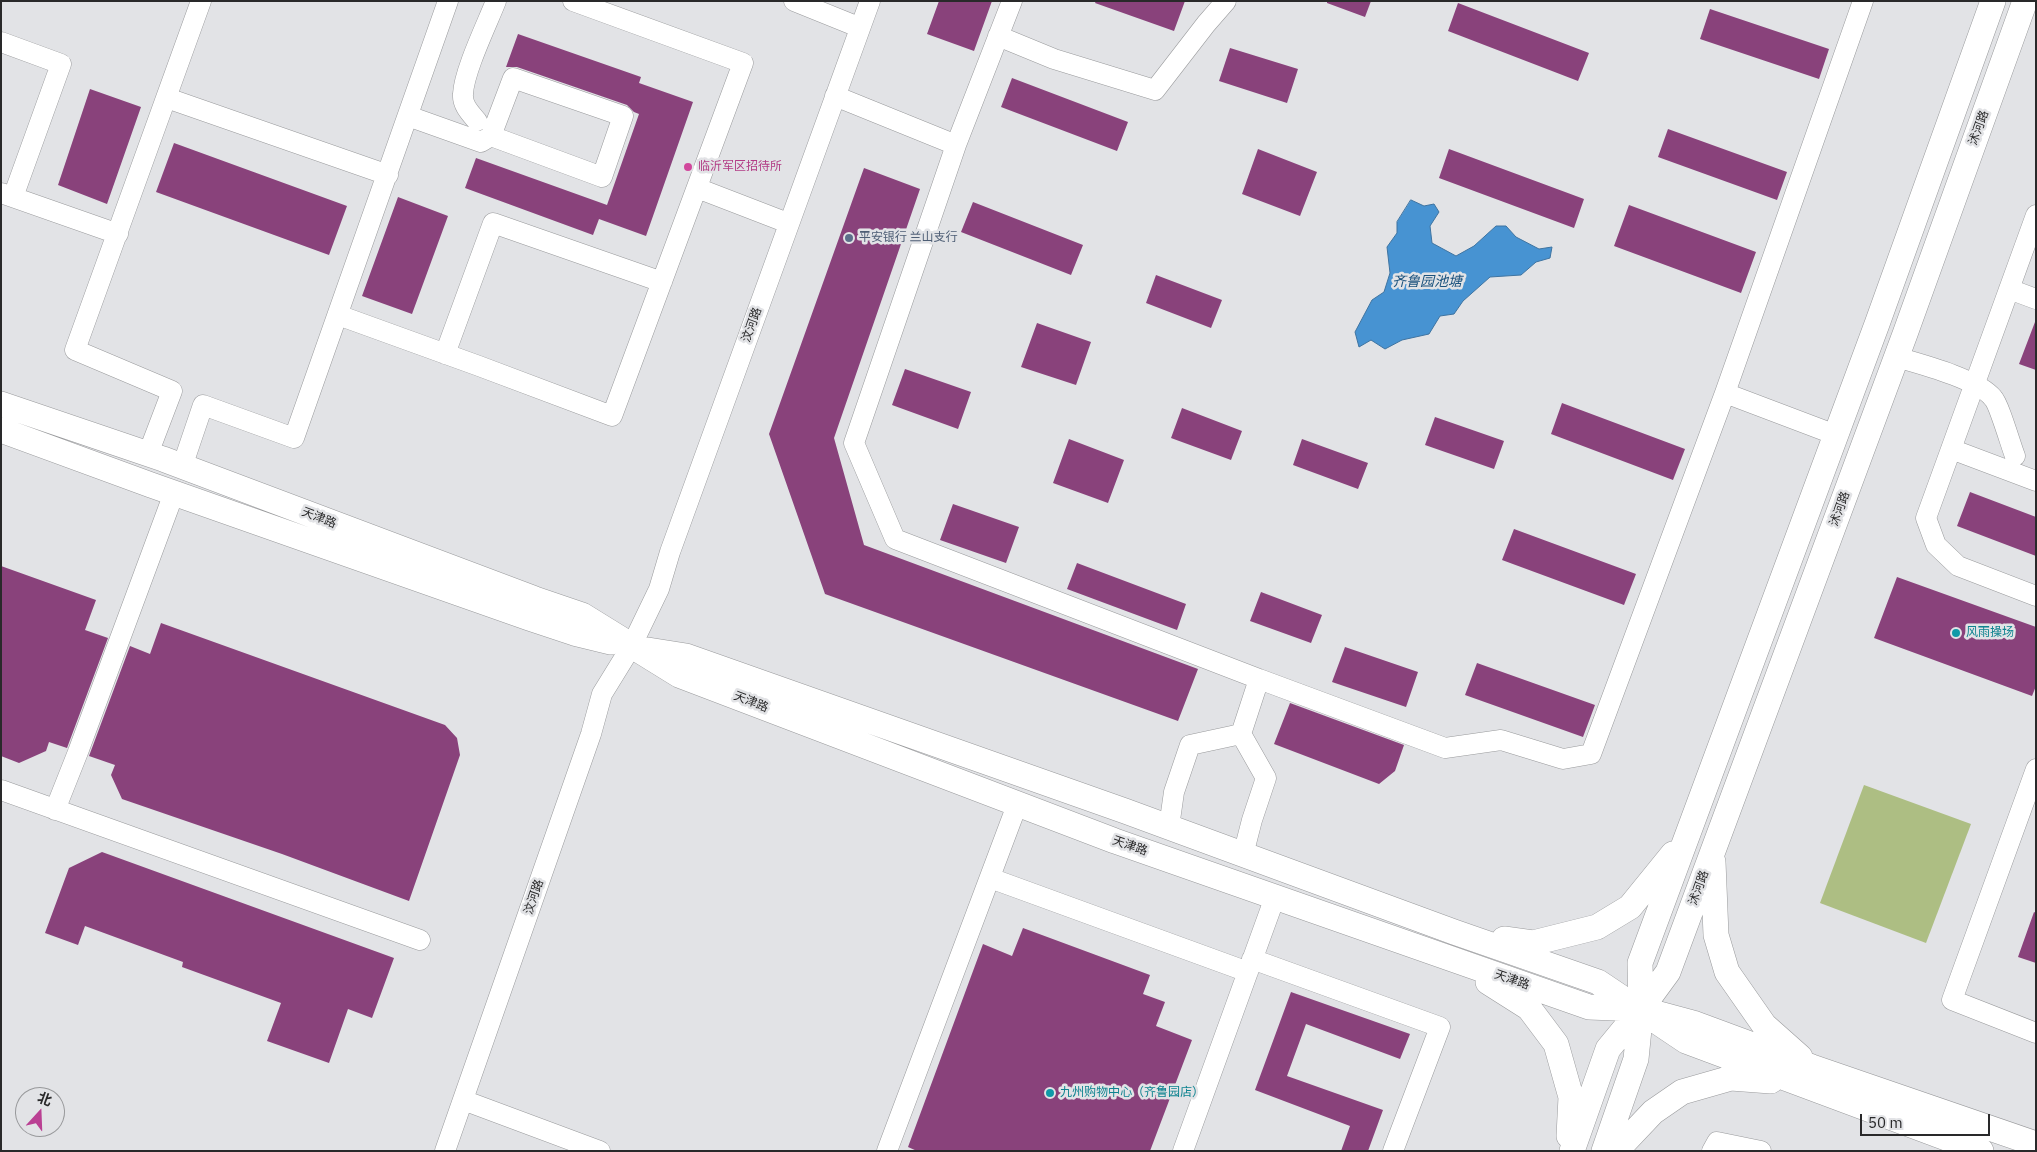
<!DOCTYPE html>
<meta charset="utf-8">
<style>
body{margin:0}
#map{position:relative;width:2037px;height:1152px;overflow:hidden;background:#e2e3e6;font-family:"IBM Plex Sans","Noto Sans SC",sans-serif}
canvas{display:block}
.frame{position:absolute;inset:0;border:2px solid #29292a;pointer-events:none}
.north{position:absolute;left:15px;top:1087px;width:50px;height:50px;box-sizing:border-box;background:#e2e3e6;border:1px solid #98999b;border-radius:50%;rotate:20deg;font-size:14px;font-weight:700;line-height:20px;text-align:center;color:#29292a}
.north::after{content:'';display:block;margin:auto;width:18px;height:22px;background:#ba4093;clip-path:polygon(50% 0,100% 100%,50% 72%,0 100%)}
.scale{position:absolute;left:1860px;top:1114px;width:130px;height:22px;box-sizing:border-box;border:2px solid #29292a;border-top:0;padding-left:6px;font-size:15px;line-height:18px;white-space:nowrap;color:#29292a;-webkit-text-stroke:4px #e2e3e6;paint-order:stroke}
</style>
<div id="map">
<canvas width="2037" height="1152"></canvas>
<div class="frame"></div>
<div class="north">北</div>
<div class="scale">50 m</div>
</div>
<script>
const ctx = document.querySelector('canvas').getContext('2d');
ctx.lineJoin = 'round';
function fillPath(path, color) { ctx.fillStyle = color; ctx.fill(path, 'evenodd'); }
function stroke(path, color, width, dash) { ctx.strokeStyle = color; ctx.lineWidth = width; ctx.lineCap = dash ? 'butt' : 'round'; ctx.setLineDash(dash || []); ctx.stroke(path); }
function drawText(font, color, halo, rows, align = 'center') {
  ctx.font = font + ' "IBM Plex Sans","Noto Sans SC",sans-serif'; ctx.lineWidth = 5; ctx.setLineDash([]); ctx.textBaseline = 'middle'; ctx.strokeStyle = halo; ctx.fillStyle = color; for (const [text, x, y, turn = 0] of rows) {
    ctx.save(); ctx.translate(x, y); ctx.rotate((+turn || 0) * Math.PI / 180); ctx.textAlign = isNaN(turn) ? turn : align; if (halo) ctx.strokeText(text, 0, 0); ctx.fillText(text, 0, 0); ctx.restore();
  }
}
const green = new Path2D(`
 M 1864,785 L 1971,824 L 1926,943 L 1820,903 Z`);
const water = new Path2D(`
 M 1411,200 L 1424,206 L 1434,204 L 1439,212 L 1430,226 L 1432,243 L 1456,256 L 1474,246 L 1496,226 L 1506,226 L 1516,237 L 1539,249 L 1552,247 L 1550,258 L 1536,262 L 1521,275 L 1490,277 L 1463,301 L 1454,314 L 1440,316 L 1429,334 L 1402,340 L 1385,349 L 1371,340 L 1359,347 L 1355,332 L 1372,300 L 1384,292 L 1390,273 L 1387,247 L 1397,233 L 1397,222 Z`);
const building = new Path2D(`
 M 939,1 L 992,1 L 974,51 L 927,34 Z
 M 1096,1 L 1185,1 L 1174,31 L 1095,3 Z
 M 1327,1 L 1371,1 L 1365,17 L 1327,3 Z
 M 1458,3 L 1589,53 L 1578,81 L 1448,31 Z
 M 1710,9 L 1829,49 L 1819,79 L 1700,39 Z
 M 518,34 L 641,77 L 639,83 L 693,102 L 646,236 L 599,219 L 593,235 L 465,188 L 476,158 L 607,205 L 639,114 L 634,112 L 627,105 L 517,67 L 506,67 Z
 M 1230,48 L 1298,69 L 1287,103 L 1219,81 Z
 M 1012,78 L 1128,122 L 1117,151 L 1001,107 Z
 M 90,89 L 141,107 L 107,204 L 58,185 Z
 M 1668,129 L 1787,172 L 1777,200 L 1658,157 Z
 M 174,143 L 347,206 L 329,255 L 156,192 Z
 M 1258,149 L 1317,172 L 1300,216 L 1242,194 Z
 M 1449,149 L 1584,199 L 1574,228 L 1439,178 Z
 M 864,168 L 920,189 L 834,438 L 864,545 L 1198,669 L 1178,721 L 825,594 L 769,434 Z
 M 398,197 L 448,216 L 412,314 L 362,296 Z
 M 973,202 L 1083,245 L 1071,275 L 961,232 Z
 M 1629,205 L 1756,252 L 1741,293 L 1614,246 Z
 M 1156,275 L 1222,300 L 1211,328 L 1146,303 Z
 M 2035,322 L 2036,323 L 2036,370 L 2019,364 Z
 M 1037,323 L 1091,342 L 1076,385 L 1021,367 Z
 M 905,369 L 971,392 L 958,429 L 892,405 Z
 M 1562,403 L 1685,449 L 1673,480 L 1551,434 Z
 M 1182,408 L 1242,431 L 1231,460 L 1171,438 Z
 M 1435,417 L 1504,441 L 1494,469 L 1425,445 Z
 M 1069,439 L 1124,460 L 1108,503 L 1053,483 Z
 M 1302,439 L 1368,463 L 1358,489 L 1293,465 Z
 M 1970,492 L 2036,517 L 2036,556 L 1957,526 Z
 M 953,504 L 1019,527 L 1006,563 L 940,540 Z
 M 1514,529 L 1636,574 L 1624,605 L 1502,560 Z
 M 1077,563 L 1186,604 L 1177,630 L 1067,589 Z
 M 1,566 L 96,600 L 85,630 L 108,638 L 67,748 L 49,742 L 46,751 L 19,763 L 1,756 Z
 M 1897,577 L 2036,627 L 2036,686 L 2032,696 L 1874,638 Z
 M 1261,592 L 1322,615 L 1311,643 L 1250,621 Z
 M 161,623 L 445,725 L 457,738 L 460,755 L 409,901 L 282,854 L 122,799 L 111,775 L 115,765 L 89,756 L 130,646 L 150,654 Z
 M 1345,647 L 1418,672 L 1406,707 L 1332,682 Z
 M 1477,663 L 1595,705 L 1583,737 L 1465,695 Z
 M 1290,703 L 1404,745 L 1395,771 L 1379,784 L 1274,744 Z
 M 102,852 L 394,958 L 372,1018 L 348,1009 L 329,1063 L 267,1041 L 281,1003 L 182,967 L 183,962 L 85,926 L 78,945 L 45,933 L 69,868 Z
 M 2034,912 L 2036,913 L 2036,963 L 2018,957 Z
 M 1023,928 L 1150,975 L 1143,994 L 1165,1002 L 1156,1026 L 1192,1040 L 1150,1151 L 917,1151 L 908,1147 L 983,944 L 1012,956 Z
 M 1291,992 L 1410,1034 L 1400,1059 L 1306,1024 L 1287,1076 L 1383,1110 L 1368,1151 L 1341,1151 L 1350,1126 L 1255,1090 Z`);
const minor = new Path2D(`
 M 794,1 L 851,24
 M 998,36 L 1054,59 L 1155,90 L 1206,24 L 1226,1
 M 1,42 L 61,64 L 13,197
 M 835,96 L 956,145 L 854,443 L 895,539 L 1259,679 L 1241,734 L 1190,745 L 1174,792 L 1169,827
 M 167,98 L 388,175
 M 408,116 L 481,142 L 491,136 L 513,78 L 623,116 L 602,177 L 491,136
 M 477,121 C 470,113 462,105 463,94 C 464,71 487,24 496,1
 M 956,145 L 1012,1
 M 697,188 L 780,220
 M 1,193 L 118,234
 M 2036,215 L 1926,518 L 1936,545 L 1958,566 L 2036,596
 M 2009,289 L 2036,299
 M 338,315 L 479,366 L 612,416 L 743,63 L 573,1
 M 445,354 L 493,223 L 662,282
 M 1896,357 C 1920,364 1978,379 1993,398 C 1999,404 2011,446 2015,456
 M 1725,393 L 1836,435
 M 1951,449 L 2036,481
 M 148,454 L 172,391 L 75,350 L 201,1
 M 182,467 L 203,405 L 294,438 L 448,1
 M 1259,679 L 1445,748 L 1501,740 L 1563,759 L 1591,754 L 1725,393 L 1863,1
 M 1241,734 L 1266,778 L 1252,820 L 1243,855
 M 2036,769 L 1952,1000 L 2036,1033
 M 1,790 L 420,940
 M 55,810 L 78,752 L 174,493
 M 990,878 L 1248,972
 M 1252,959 L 1440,1027 L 1393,1151
 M 471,1103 L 600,1151
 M 445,1151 L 591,734 L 602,694 L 631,647 L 659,589 L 670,552 L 870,1
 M 887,1151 L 1017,805
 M 1183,1151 L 1275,897
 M 1712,1151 L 1717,1142 L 1761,1151`);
const major = new Path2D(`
 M 1,404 L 163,459 L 535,599 L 582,615 L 679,675 L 1115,841 L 1589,1007 L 1641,1009 L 1693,1023 L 1812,1067 L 2036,1144
 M 1,430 L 151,485 L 529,618 L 574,633 L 611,642
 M 648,650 L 686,656 L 1125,811 L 1454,932 L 1598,982 L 1686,1041 L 1981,1151
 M 1713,862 L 1716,935 L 1727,972 L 1764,1025 L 1800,1057
 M 1504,939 L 1533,943 L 1597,927 L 1630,907 L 1673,854
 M 1488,982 L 1529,1008 L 1556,1044 L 1571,1097 L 1569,1136
 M 1572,1151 L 1608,1049 L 1641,1009 L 1668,972 L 1905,334 L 2025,1
 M 1604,1151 L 1636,1059 L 1641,1009 L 1640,963 L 1877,324 L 1993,1
 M 1616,1151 L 1653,1112 L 1682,1092 L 1731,1078 L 1771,1081`);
const markers = [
 [688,167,5,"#d1479c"],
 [849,238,5,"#5c6f8a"],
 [1956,633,5,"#0f9aa8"],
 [1050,1093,5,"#0f9aa8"]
];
const streetNames = [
 ["沭河路",1979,128,-70],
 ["汶河路",752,325,-70],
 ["沭河路",1840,509,-70],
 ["天津路",319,518,21],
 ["天津路",751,702,21],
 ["天津路",1130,846,19],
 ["沭河路",1699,888,-70],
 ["汶河路",534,897,-71],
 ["天津路",1512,980,19]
];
const hotelNames = [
 ["临沂军区招待所",698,167]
];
const serviceNames = [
 ["平安银行 兰山支行",859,238]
];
const cultureNames = [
 ["风雨操场",1966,633],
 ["九州购物中心（齐鲁园店）",1060,1093]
];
const waterNames = [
 ["齐鲁园池塘",1427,282]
];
fillPath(green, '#adbe83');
fillPath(water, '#4793d2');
stroke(water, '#3e73a0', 1);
fillPath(building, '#89427b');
stroke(minor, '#999a9c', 21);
stroke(major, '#999a9c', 26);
stroke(minor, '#fff', 20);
stroke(major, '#fff', 25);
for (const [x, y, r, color] of markers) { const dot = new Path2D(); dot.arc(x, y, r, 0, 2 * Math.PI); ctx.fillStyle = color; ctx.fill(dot); stroke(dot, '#e2e3e6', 2); }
drawText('12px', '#29292a', '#e2e3e6', streetNames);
drawText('12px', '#b23c85', '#e2e3e6', hotelNames, 'left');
drawText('12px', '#4e5e75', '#e2e3e6', serviceNames, 'left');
drawText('12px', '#0d838f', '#e2e3e6', cultureNames, 'left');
drawText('italic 14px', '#1b527d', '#e2e3e6', waterNames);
</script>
